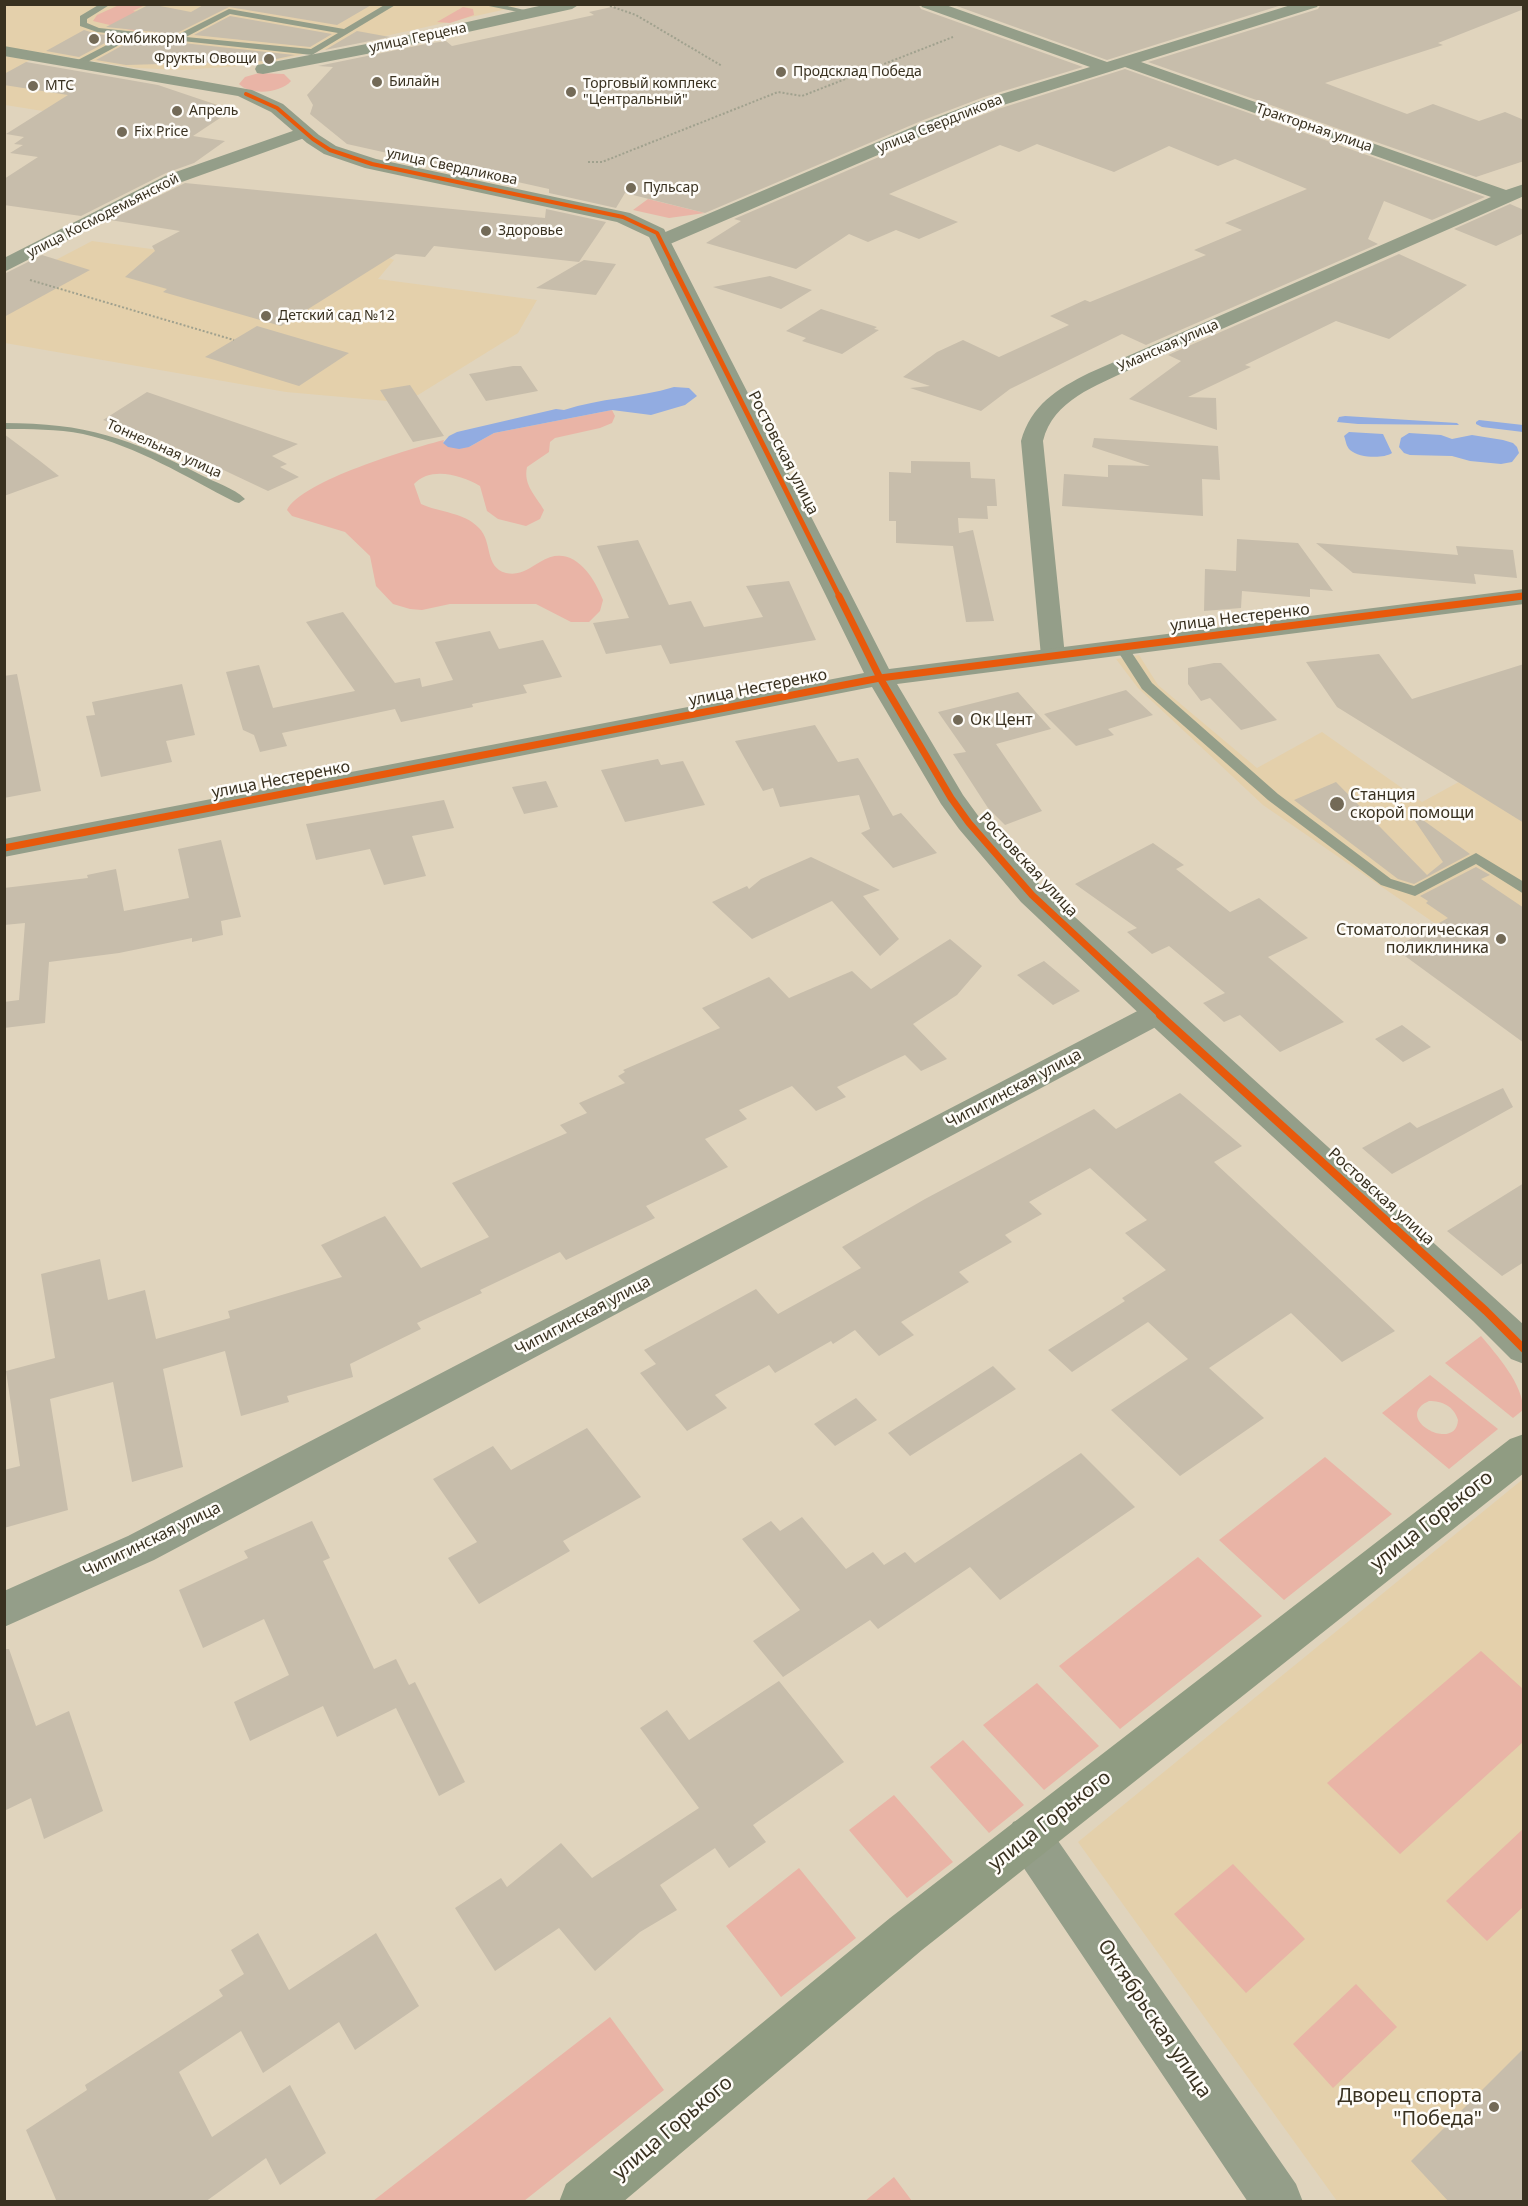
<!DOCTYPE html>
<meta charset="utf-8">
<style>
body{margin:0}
#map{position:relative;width:1528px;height:2206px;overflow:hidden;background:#e0d4bd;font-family:"Noto Sans",sans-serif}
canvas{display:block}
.frame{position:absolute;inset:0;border:6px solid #393120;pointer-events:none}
</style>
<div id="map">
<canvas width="1528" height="2206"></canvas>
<div class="frame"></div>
</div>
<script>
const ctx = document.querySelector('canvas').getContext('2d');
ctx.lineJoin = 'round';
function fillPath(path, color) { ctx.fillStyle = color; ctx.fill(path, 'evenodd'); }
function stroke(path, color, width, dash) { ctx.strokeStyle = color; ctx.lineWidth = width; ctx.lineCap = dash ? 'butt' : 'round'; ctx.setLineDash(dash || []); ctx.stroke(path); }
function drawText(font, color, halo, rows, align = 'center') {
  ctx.font = font + ' "Noto Sans",sans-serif'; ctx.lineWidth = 5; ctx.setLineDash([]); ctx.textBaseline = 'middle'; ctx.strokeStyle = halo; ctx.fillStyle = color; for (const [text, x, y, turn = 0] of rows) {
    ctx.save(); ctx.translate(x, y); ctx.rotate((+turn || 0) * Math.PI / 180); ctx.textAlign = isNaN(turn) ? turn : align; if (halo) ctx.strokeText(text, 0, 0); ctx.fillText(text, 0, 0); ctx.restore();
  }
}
const built = new Path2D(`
 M 4,5 L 525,5 L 255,65 L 181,70 L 136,68 L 5,47 Z
 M 4,56 L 30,60 L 18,67 L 203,100 L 232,110 L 194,135 L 5,105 Z
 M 92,241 L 270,265 L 364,248 L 394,260 L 378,279 L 537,300 L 518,333 L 418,395 L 387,401 L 286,392 L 5,343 L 4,287 Z
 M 1139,655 L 1158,685 L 1257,768 L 1322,732 L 1422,802 L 1523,747 L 1523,984 L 1263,805 L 1138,688 L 1116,659 Z
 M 1523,1479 L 1523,2201 L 1337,2201 L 1078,1842 Z`);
const green = new Path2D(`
 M 119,5 L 145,5 L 133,11 L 162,17 L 135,31 L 93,21 L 97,15 Z
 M 463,7 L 473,9 L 474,15 L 450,23 L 437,22 Z
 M 259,73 L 284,74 L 291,81 C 281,93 251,96 239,84 L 245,77 Z
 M 648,199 L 705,213 L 669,218 L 633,210 Z
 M 612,410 L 615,416 L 612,423 L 600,428 L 555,438 L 550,442 L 549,452 L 527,467 C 523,485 536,496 544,510 L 540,519 L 526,526 L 498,519 L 487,511 L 480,486 C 461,475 431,466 414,484 L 421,504 C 441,513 464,512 479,528 C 493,542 484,567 506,573 C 521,576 529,568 540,562 C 571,542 593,574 603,600 L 600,611 L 589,622 L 571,622 L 536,604 L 450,604 L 422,610 L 410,609 L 393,604 L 376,586 L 370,556 L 345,532 L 292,516 L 287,510 C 301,481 412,448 444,440 L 443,443 L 469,447 L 494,433 Z
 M 1481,1336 C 1496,1354 1524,1385 1523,1410 L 1513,1418 L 1445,1363 Z
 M 1430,1375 L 1498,1429 L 1449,1469 L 1382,1413 ZM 1429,1401 C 1442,1401 1454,1406 1458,1420 C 1456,1454 1391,1418 1429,1401 Z
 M 1325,1457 L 1392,1514 L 1284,1600 L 1219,1540 Z
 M 1198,1557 L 1262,1616 L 1120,1729 L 1059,1666 Z
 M 1481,1651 L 1523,1689 L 1523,1742 L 1400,1854 L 1327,1783 Z
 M 1037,1683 L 1099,1746 L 1044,1790 L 983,1725 Z
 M 963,1740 L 1024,1805 L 989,1833 L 930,1767 Z
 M 894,1795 L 953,1862 L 907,1898 L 849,1830 Z
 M 1523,1829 L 1523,1907 L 1487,1941 L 1446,1901 Z
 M 1233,1864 L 1305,1939 L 1246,1993 L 1174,1914 Z
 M 799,1868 L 856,1938 L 781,1997 L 726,1926 Z
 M 1356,1984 L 1397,2027 L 1333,2088 L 1293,2044 Z
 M 610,2017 L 664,2090 L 524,2201 L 373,2201 Z
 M 894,2177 L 912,2201 L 865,2201 Z`);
const water = new Path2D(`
 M 674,387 L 689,388 L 697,396 L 685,405 L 651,415 L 612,410 L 494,433 L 469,447 L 459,449 L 448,447 L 443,443 L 449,436 L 457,432 L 556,409 L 564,410 C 600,398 638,398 674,387 Z
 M 1345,416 L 1457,423 L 1459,425 L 1358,424 L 1337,422 L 1339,417 Z
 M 1479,420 L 1523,425 L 1523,432 L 1482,427 L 1476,424 L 1476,422 Z
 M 1349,432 L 1383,434 L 1392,453 C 1383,459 1359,458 1350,450 C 1346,446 1346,441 1344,436 Z
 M 1409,433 L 1441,435 L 1452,439 L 1472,435 L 1503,440 L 1513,443 L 1517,447 L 1519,453 L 1512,462 L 1501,464 L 1470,461 L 1452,456 L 1410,455 L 1404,453 L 1399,447 L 1401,438 Z`);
const building = new Path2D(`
 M 150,4 L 191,12 L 205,4 L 373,4 L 337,25 L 229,7 L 175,34 L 106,27 Z
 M 625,4 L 918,4 L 921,9 L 1083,67 L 984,97 L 921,121 L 705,213 L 625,193 L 616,208 L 549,193 L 549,189 L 347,144 L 310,114 L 313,105 L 307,95 L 333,67 L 318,66 L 426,44 L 446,41 L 452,46 L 594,15 L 589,12 Z
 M 951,4 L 1285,4 L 1107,60 Z
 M 1321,4 L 1524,4 L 1524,9 L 1438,43 L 1443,45 L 1325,83 L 1407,114 L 1433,104 L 1479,121 L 1505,112 L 1524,120 L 1524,161 L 1476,177 L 1148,62 L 1318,9 Z
 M 230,16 L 332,34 L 310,47 L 194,35 Z
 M 84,30 L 97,34 L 118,36 L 79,57 L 46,51 Z
 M 357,31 L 390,37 L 325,50 Z
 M 136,38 L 295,55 L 267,61 L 126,65 L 96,60 Z
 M 26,62 L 158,85 L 232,110 L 193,136 L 225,141 L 194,163 L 166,173 L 81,216 L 4,205 L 4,179 L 38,157 L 10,153 L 23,145 L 14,144 L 24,137 L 6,134 L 68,95 L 4,85 L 4,74 Z
 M 1125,69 L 1485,197 L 1432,220 L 1384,201 L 1368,239 L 1378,244 L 1146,345 L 1122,334 L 1010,389 L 981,411 L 910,388 L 930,386 L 903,377 L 937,352 L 963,340 L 999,357 L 1069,325 L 1050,316 L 1085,300 L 1090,302 L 1206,255 L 1194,250 L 1242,230 L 1225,223 L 1307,189 L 1235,159 L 1218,166 L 1169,146 L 1114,172 L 1037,144 L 1019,152 L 1000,145 L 889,194 L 958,222 L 919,239 L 896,230 L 868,242 L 849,234 L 796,269 L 706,243 L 741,221 L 734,219 L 935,133 L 998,109 Z
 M 185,183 L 545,218 L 546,209 L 606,222 L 579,262 L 434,246 L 425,257 L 396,254 L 281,326 L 163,292 L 167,289 L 125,277 L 155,251 L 152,246 L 180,231 L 110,220 Z
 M 1510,204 L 1524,210 L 1524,233 L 1496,246 L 1454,229 Z
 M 1399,254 L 1467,285 L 1389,339 L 1336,321 L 1245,365 L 1251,367 L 1188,397 L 1216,398 L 1217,430 L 1129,399 L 1181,361 L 1168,355 Z
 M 42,255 L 90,270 L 4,317 L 4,274 Z
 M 584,260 L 616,264 L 596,295 L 536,288 Z
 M 770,276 L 812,290 L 781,309 L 713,287 Z
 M 821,309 L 877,327 L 874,329 L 879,330 L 842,354 L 802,341 L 806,338 L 786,331 Z
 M 257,326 L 349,353 L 299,386 L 205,357 Z
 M 513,366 L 521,366 L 538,391 L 486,401 L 469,374 Z
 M 410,385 L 444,436 L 413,442 L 380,390 Z
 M 147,392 L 298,444 L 272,456 L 287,464 L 280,467 L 299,477 L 268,491 L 162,441 L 103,420 Z
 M 4,434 L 40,461 L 59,476 L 4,496 Z
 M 1094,438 L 1218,446 L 1220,480 L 1202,479 L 1203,516 L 1062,506 L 1064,474 L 1108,477 L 1108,465 L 1150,466 L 1092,447 Z
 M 911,461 L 970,462 L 971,478 L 995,479 L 997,506 L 987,506 L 988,519 L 958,518 L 959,533 L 973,530 L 994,621 L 966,622 L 953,546 L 896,543 L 896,521 L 889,521 L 889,472 L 911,473 Z
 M 1237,539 L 1298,543 L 1333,591 L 1310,589 L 1310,597 L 1242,591 L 1241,608 L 1204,611 L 1205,569 L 1236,571 Z
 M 638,540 L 669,605 L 691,601 L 704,627 L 763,617 L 746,586 L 789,581 L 816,640 L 670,664 L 661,645 L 606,654 L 593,623 L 629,618 L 597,546 Z
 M 1316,543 L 1458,555 L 1456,546 L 1513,550 L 1517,578 L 1474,574 L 1476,584 L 1353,573 Z
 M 343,612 L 395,683 L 420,678 L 422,687 L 453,680 L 435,642 L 490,631 L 499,649 L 543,640 L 562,677 L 523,685 L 527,693 L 472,704 L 473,707 L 401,722 L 395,709 L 282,733 L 287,746 L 260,752 L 254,735 L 243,730 L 226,672 L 259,665 L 273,708 L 355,691 L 306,622 Z
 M 1379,654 L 1412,699 L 1524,664 L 1524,823 L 1337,707 L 1306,662 Z
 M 1214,663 L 1221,663 L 1277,720 L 1241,730 L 1210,698 L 1201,701 L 1188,684 L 1188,668 Z
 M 17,674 L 41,791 L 4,798 L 4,676 Z
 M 182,684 L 195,735 L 166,741 L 172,762 L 101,777 L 86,716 L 95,715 L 92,702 Z
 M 1126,690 L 1153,715 L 1108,729 L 1114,735 L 1076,746 L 1044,714 Z
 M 1018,692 L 1051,729 L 996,744 L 1042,811 L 1005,825 L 988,808 L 953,754 L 966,752 L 938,712 Z
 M 815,725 L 838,762 L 858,758 L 893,816 L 901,813 L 937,853 L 893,868 L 861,833 L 870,829 L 859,795 L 780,807 L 773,788 L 763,791 L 735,741 Z
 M 658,759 L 661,765 L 683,761 L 705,805 L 625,822 L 601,770 Z
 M 546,781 L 558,807 L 524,814 L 512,787 Z
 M 1336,782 L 1427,875 L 1443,862 L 1413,818 L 1416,815 L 1470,854 L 1414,884 L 1398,879 L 1294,800 Z
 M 444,800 L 454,828 L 412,836 L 426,876 L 384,885 L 370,849 L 316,860 L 306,824 Z
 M 221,840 L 241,917 L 221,921 L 223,935 L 192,942 L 192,938 L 119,953 L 49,962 L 45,1023 L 4,1028 L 4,1002 L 19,1000 L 25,923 L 4,925 L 4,888 L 88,878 L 87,875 L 116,869 L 124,911 L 189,898 L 178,849 Z
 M 1153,843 L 1184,865 L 1176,869 L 1230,912 L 1259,898 L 1308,938 L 1268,957 L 1344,1022 L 1280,1052 L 1240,1015 L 1224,1022 L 1203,1003 L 1225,993 L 1169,946 L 1152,954 L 1127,932 L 1137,928 L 1075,884 Z
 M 811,857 L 880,890 L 863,896 L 899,939 L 880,956 L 832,901 L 752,939 L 712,902 L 747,886 L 749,889 L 761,879 Z
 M 1476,867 L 1490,875 L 1481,879 L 1524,908 L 1524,1043 L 1394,948 L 1448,918 L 1426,903 L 1428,901 L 1420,896 Z
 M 950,939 L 982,966 L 957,995 L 913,1024 L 947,1059 L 921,1071 L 905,1055 L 837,1087 L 846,1097 L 816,1111 L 792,1086 L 739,1110 L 747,1119 L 705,1139 L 728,1167 L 646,1206 L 655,1218 L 566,1260 L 560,1252 L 480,1290 L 482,1293 L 417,1323 L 421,1329 L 350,1364 L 353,1377 L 287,1396 L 289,1402 L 241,1416 L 225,1351 L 163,1369 L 183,1467 L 132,1482 L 113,1382 L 50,1399 L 68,1510 L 4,1528 L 4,1470 L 20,1466 L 6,1371 L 55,1358 L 41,1274 L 100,1259 L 108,1300 L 145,1290 L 156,1339 L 230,1318 L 228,1311 L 342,1277 L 321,1245 L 385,1216 L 421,1268 L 489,1237 L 452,1183 L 567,1133 L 560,1125 L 587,1113 L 579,1103 L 625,1083 L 618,1076 L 625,1072 L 623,1070 L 720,1028 L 702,1008 L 769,977 L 789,998 L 852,971 L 871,989 Z
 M 1044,961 L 1080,991 L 1053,1005 L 1017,975 Z
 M 1402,1025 L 1431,1047 L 1403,1062 L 1375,1039 Z
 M 1503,1088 L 1513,1107 L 1392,1174 L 1362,1148 L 1410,1122 L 1417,1128 Z
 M 1180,1093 L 1242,1146 L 1214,1162 L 1395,1331 L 1342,1362 L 1291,1313 L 1209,1368 L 1264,1418 L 1180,1476 L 1111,1410 L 1188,1359 L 1148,1322 L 1072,1372 L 1048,1350 L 1125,1301 L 1122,1298 L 1166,1270 L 1125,1233 L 1147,1220 L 1090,1168 L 1029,1202 L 1042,1214 L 1005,1235 L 1012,1242 L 959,1272 L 969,1282 L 901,1322 L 914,1335 L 879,1356 L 855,1330 L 833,1344 L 831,1341 L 775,1373 L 769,1365 L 715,1395 L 727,1408 L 687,1431 L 640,1373 L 656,1364 L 644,1350 L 756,1289 L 778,1314 L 861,1268 L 842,1247 L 925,1199 L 1094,1109 L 1116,1129 Z
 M 1524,1183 L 1524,1262 L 1502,1276 L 1447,1231 Z
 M 993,1366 L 1016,1389 L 910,1456 L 888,1433 Z
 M 856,1398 L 877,1420 L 835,1446 L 814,1424 Z
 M 587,1428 L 641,1497 L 563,1541 L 570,1551 L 479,1604 L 448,1558 L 477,1542 L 433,1479 L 493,1446 L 511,1470 Z
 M 1081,1453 L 1135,1507 L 1000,1600 L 970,1567 L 878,1629 L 870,1620 L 783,1677 L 753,1641 L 800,1610 L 742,1539 L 771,1521 L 780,1531 L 802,1517 L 846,1569 L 873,1552 L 884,1565 L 905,1552 L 915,1563 Z
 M 312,1521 L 330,1558 L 323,1561 L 374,1669 L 396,1659 L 409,1685 L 415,1682 L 465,1782 L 439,1796 L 396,1708 L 337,1737 L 323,1706 L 250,1741 L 234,1702 L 289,1675 L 264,1619 L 203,1648 L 179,1590 L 248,1558 L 244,1551 Z
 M 4,1649 L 9,1649 L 36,1726 L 69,1711 L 103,1811 L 44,1839 L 31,1798 L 4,1811 Z
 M 779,1681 L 844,1762 L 753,1825 L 766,1842 L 729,1868 L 715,1848 L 660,1885 L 677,1910 L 640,1932 L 595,1971 L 559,1928 L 495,1971 L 455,1908 L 501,1878 L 507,1887 L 561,1843 L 592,1878 L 699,1808 L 640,1728 L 667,1710 L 689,1740 Z
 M 258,1933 L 289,1990 L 376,1933 L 419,2006 L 355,2050 L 339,2022 L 263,2073 L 241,2031 L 179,2072 L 212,2137 L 290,2085 L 326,2153 L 280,2185 L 266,2158 L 205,2202 L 57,2202 L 26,2130 L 87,2090 L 85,2085 L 223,1996 L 219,1990 L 244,1974 L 231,1950 Z
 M 1524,2048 L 1524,2202 L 1449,2202 L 1411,2161 Z`);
const path = new Path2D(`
 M 610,6 L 636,15 L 722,66
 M 588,162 L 602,162 L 778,92 L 802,96 L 953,37
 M 30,280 L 234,340`);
const service = new Path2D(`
 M 100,4 L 111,4 L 87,19 L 87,23 L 99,28 L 175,36 L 229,9 L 344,29 L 386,4 L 397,4 L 312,55 L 136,36 L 82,65 L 76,65 L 76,61 L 126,35 L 97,32 L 80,26 L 80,16 ZM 230,14 L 338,33 L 311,49 L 186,37 Z
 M 479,4 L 499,4 L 537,13 L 533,15 Z
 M 4,423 C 86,423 129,438 201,475 C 214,482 234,488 245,499 L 239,503 L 235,502 C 186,477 137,446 83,434 C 57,429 30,429 4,429 Z
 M 1121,643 L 1126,644 L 1152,683 L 1278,794 L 1391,879 L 1414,886 L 1476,853 L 1524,882 L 1524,894 L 1476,864 L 1415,896 L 1381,885 L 1268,800 L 1142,689 L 1115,647 Z`);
const minor = new Path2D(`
 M 920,4 L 943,4 L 1107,62 L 1294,4 L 1319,4 L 1317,7 L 1141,62 L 1506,190 L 1524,184 L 1524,196 L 1131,369 C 1096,386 1053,400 1043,441 L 1065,656 L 1062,661 L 1053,663 L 1044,661 L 1041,656 L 1021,441 C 1031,405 1057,389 1089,373 L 1491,197 L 1125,67 L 997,107 L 934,131 L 670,244 L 656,244 L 654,240 L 656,236 L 922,123 L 985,99 L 1090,67 L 922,7 Z
 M 304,127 L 310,128 L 313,132 L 310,136 L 179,183 L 4,272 L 4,258 L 167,175 Z
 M 1158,1003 L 1169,1006 L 1173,1013 L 1169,1020 L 154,1560 L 4,1627 L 4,1591 L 128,1536 L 1147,1006 Z`);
const tertiary = new Path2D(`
 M 548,4 L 580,4 L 572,9 L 382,51 L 263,74 L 257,73 L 255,69 L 257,65 L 263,64 L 382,41 Z
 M 4,46 L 252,90 L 283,104 L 319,135 L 336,146 L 376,159 L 630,213 L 664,229 L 889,669 L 1524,589 L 1524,604 L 897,684 L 963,795 L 979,817 L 1043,888 L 1524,1325 L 1524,1364 L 1511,1359 L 1473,1321 L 1147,1021 L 1021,902 L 959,829 L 941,804 L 872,687 L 4,857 L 4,839 L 864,673 L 649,237 L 617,222 L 365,168 L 324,154 L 307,143 L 271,112 L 238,96 L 4,56 Z
 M 1029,1816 L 1045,1822 L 1296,2184 L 1303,2202 L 1248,2202 L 1013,1852 L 1007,1837 L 1013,1822 Z`);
const secondary = new Path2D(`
 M 1524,1434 L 1524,1473 L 922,1950 L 623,2202 L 559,2202 L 566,2184 L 890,1918 L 1510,1439 Z`);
const cyclewayFar3 = new Path2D(`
 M 246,94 L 277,108 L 313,139 L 330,150 L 372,164 L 623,217 L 657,233 L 673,265`);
const cyclewayFar2 = new Path2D(`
 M 672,264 L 840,598
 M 1511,598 L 1524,596`);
const cyclewayFar1 = new Path2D(`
 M 839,596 L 880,678 L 951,798 L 969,823 L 1032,895 L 1162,1016
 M 4,848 L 880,678 L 1523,596`);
const cycleway = new Path2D(`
 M 1160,1015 L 1486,1311 L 1524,1349`);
const markers = [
 [94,39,6,"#736a57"],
 [269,59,6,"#736a57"],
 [781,72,6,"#736a57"],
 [377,82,6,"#736a57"],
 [33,86,6,"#736a57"],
 [571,92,6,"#736a57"],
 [177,111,6,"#736a57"],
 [122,132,6,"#736a57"],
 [631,188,6,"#736a57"],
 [486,231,6,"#736a57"],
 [266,316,6,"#736a57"],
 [958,720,6,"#736a57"],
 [1337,804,8,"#736a57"],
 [1501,939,6,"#736a57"],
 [1494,2107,6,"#736a57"]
];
const farStreetnames = [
 ["улица Герцена",418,38,-12],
 ["улица Свердликова",940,124,-22],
 ["Тракторная улица",1314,128,19],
 ["улица Свердликова",452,167,12],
 ["улица Космодемьянской",103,216,-27],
 ["Уманская улица",1168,346,-24],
 ["Тоннельная улица",164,449,24]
];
const farPoinames = [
 ["Комбикорм",106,39],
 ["Фрукты Овощи",257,59,"right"],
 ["Продсклад Победа",793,72],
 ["Билайн",389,82],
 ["Торговый комплекс",583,84],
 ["\"Центральный\"",583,100],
 ["МТС",45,86],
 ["Апрель",189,111],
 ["Fix Price",134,132],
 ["Пульсар",643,188],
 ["Здоровье",498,231],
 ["Детский сад №12",278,316]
];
const streetNames = [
 ["Ростовская улица",783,453,63],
 ["улица Нестеренко",1240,618,-7],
 ["улица Нестеренко",758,688,-11],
 ["улица Нестеренко",281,780,-11],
 ["Ростовская улица",1028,865,47],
 ["Чипигинская улица",1014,1089,-28],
 ["Ростовская улица",1381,1197,42],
 ["Чипигинская улица",583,1316,-28],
 ["Чипигинская улица",152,1540,-26]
];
const poiNames = [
 ["Ок Цент",970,720],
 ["Станция",1350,795],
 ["скорой помощи",1350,813],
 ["Стоматологическая",1489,930,"right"],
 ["поликлиника",1489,948,"right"]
];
const nearStreetnames = [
 ["улица Горького",1432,1521,-38],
 ["улица Горького",1050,1821,-38],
 ["Октябрьская улица",1154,2019,56],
 ["улица Горького",673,2128,-40]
];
const nearPoinames = [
 ["Дворец спорта",1482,2096],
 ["\"Победа\"",1482,2119]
];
fillPath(built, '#e4d0ab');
fillPath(green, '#e9b4a6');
fillPath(water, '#92ace1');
fillPath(building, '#c7bdab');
stroke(path, '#a0a18e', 2, [2, 2]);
fillPath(service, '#949e89');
fillPath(minor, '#949e89');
fillPath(tertiary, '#949e89');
fillPath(secondary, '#909c82');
stroke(cyclewayFar3, '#e8590c', 4);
stroke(cyclewayFar2, '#e8590c', 5);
stroke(cyclewayFar1, '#e8590c', 7);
stroke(cycleway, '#e8590c', 8);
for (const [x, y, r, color] of markers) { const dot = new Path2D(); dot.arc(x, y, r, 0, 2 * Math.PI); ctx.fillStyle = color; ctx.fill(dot); stroke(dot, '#fefcf8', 2); }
drawText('14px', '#393120', '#fefcf8', farStreetnames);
drawText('14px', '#393120', '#fefcf8', farPoinames, 'left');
drawText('16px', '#393120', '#fefcf8', streetNames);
drawText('16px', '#393120', '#fefcf8', poiNames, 'left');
drawText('20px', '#393120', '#fefcf8', nearStreetnames);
drawText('20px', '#393120', '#fefcf8', nearPoinames, 'right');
</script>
